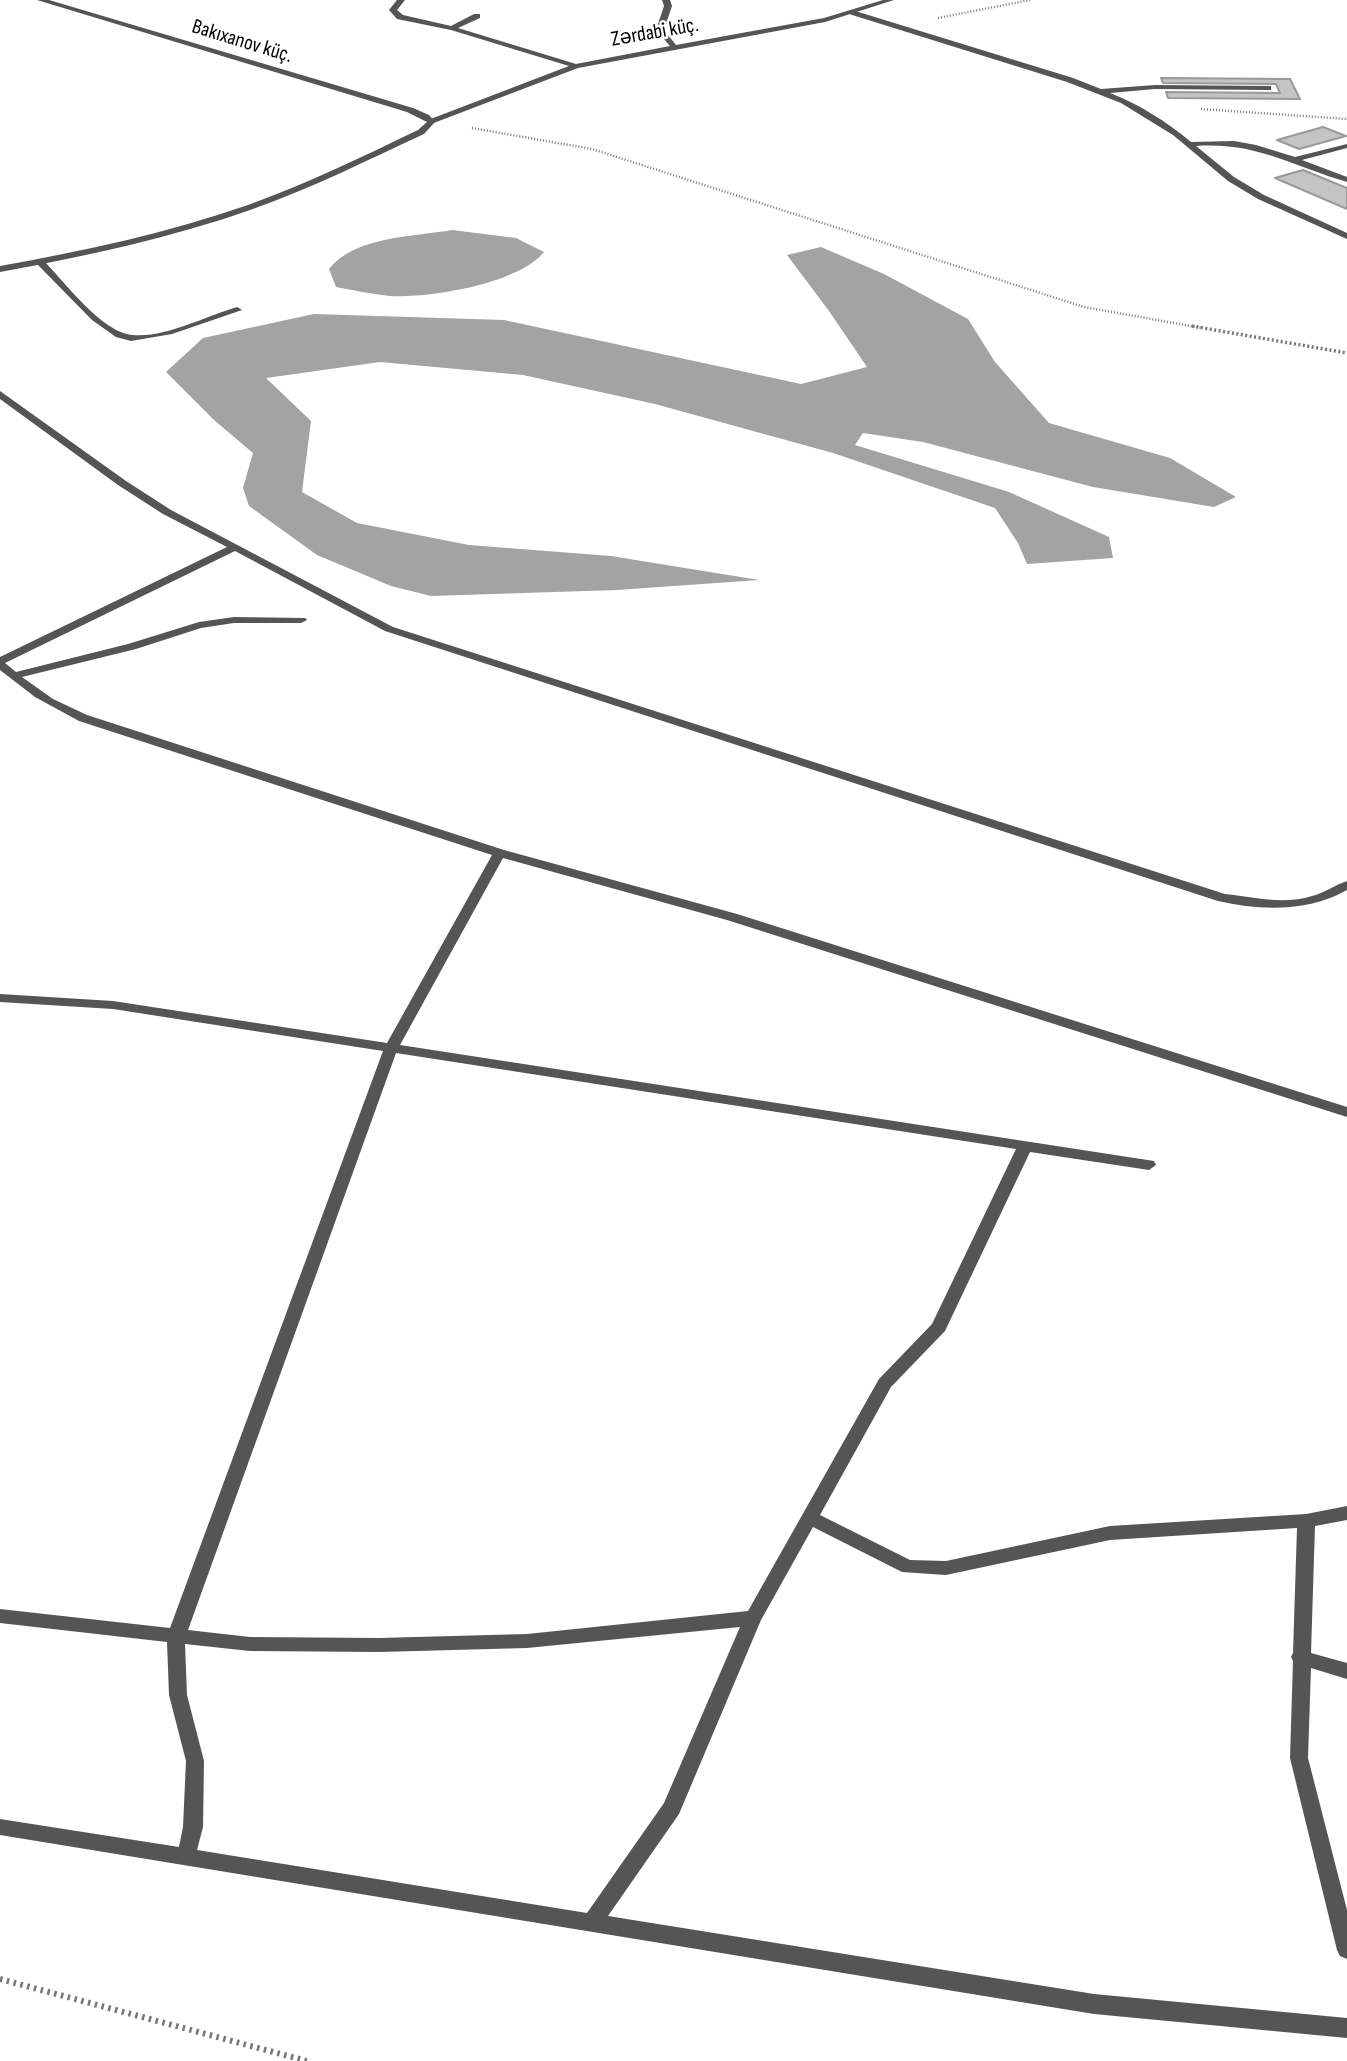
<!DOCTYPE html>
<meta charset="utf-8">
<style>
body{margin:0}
canvas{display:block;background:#fff}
</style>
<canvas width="1347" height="2061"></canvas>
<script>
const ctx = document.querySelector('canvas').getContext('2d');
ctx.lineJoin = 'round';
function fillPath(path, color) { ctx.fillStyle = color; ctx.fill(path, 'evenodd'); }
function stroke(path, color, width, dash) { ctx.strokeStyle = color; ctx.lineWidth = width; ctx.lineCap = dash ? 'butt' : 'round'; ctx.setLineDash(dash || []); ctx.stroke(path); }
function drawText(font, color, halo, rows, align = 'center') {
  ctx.font = font + ' "Sofia Sans Condensed",sans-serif'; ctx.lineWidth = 5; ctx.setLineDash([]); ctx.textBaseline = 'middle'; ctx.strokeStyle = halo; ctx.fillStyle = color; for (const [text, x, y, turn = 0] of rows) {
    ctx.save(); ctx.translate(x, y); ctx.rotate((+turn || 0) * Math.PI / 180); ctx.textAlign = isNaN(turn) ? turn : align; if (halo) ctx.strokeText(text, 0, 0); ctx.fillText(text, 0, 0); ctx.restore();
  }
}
const water = new Path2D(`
 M 452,230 L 516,238 L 544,252 C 518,284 430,298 390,296 C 372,294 353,290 336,287 L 329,269 C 355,236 413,237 452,230 Z
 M 821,247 L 884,274 L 968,319 L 995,362 L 1049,423 L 1170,458 L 1236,497 L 1214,507 L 1093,487 L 923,442 L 863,433 L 855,445 L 1009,492 L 1109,537 L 1113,558 L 1027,564 L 1018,543 L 995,508 L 833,453 L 655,404 L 523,375 L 380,362 L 266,378 L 311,421 L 302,492 L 357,523 L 469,545 L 611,556 L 759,580 L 617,590 L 431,596 L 391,586 L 317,555 L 249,506 L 243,488 L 253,453 L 214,420 L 166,372 L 203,338 L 314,314 L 504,320 L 801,384 L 867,367 L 829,311 L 787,255 Z`);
const building = new Path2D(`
 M 1161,78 L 1290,79 L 1300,99 L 1168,98 L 1166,92 L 1280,93 L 1276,84 L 1163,83 Z
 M 1323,127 L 1346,136 L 1299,149 L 1277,140 Z
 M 1303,170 L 1347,188 L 1347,209 L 1275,178 Z`);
const pathFar2 = new Path2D(`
 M 938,18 L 1030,0
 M 1201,109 L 1347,119
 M 472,128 L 592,149 L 1084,307 L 1202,328`);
const pathFar1 = new Path2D(`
 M 1192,326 L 1347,353`);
const path = new Path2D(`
 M 0,1979 L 307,2061`);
const service = new Path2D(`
 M 852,10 L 1073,78 L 1101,89 L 1155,85 L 1271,86 L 1271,90 L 1268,90 L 1155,89 L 1110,93 C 1139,104 1167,122 1191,142 L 1234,141 L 1256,145 L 1295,157 L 1347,144 L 1347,148 L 1302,160 L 1347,177 L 1347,182 C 1292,166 1257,142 1196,146 L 1234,177 L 1264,195 L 1347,233 L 1347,239 L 1258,199 L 1228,181 L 1173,135 L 1121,103 L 1067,82 L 849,14 Z
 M 37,260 L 43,260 C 64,281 102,333 133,335 C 165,338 206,316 237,307 L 242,310 L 172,334 L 131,341 L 116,337 L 92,320 L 37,264 Z`);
const minor = new Path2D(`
 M 397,0 L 405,0 L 397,10 L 403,15 L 451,26 L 474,14 L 480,14 L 480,18 L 458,28 L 576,64 L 670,46 L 656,30 L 664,6 L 662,0 L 670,0 L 672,6 L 664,30 L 676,45 L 824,18 L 883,0 L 894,0 L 825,22 L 578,68 L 431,124 L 428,124 L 428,120 L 569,66 L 451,30 L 397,19 L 389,10 Z
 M 0,391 L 126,481 L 171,510 L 393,627 L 1225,894 C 1253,897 1284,905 1312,896 C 1324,893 1335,885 1347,881 L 1347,890 C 1308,912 1261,911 1218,901 L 385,631 L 235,551 L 5,663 L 16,672 L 128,644 L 199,622 L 234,617 L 305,618 L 307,620 L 301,623 L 234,623 L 201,628 L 136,649 L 22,677 L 53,699 L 87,715 L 504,850 L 737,914 L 1347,1107 L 1347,1117 L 727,920 L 503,858 L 400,1045 L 1154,1161 L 1156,1165 L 1149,1170 L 1030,1152 L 945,1331 L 891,1387 L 820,1515 L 910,1560 L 946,1561 L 1110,1526 L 1306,1514 L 1347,1506 L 1347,1520 L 1315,1526 L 1311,1653 L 1347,1663 L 1347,1679 L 1311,1668 L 1308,1758 L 1347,1910 L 1347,1959 L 1340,1956 L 1337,1950 L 1290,1758 L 1293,1661 L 1291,1657 L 1293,1653 L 1297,1528 L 1110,1540 L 946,1575 L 902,1572 L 813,1527 L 761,1620 L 679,1814 L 608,1916 L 1094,1994 L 1347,2018 L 1347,2038 L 1094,2014 L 0,1835 L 0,1819 L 179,1847 L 183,1827 L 186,1761 L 169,1695 L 167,1642 L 0,1623 L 0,1609 L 170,1628 L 383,1051 L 113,1009 L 0,1002 L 0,994 L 113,1001 L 387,1043 L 492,855 L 79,721 L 35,697 L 0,670 L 0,657 L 227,547 L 163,514 L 118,485 L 0,399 ZM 396,1053 L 1016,1149 L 932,1324 L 879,1379 L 748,1611 L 527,1634 L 379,1638 L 250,1637 L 188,1630 ZM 740,1627 L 664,1803 L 587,1913 L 197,1850 L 203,1827 L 204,1761 L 187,1695 L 185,1644 L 250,1651 L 379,1652 L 527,1648 Z`);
const tertiary = new Path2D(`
 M 37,0 L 49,0 L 413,108 L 429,115 L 435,122 L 424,134 C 368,160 312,188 253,209 C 171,238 86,256 0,272 L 0,266 C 84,251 167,233 248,205 C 306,184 362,157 418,130 L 427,122 L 407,112 Z`);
const farStreetnames = [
 ["Zərdabi küç.",655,33,-10],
 ["Bakıxanov küç.",242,42,17]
];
fillPath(water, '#a3a3a3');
fillPath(building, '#c4c4c4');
stroke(building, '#999', 2);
stroke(pathFar2, '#777', 2.5, [1, 2]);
stroke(pathFar1, '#777', 3.5, [2, 2.5]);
stroke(path, '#777', 6, [2.5, 4.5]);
fillPath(service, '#555');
fillPath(minor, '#555');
fillPath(tertiary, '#555');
drawText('21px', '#000', '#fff', farStreetnames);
</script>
